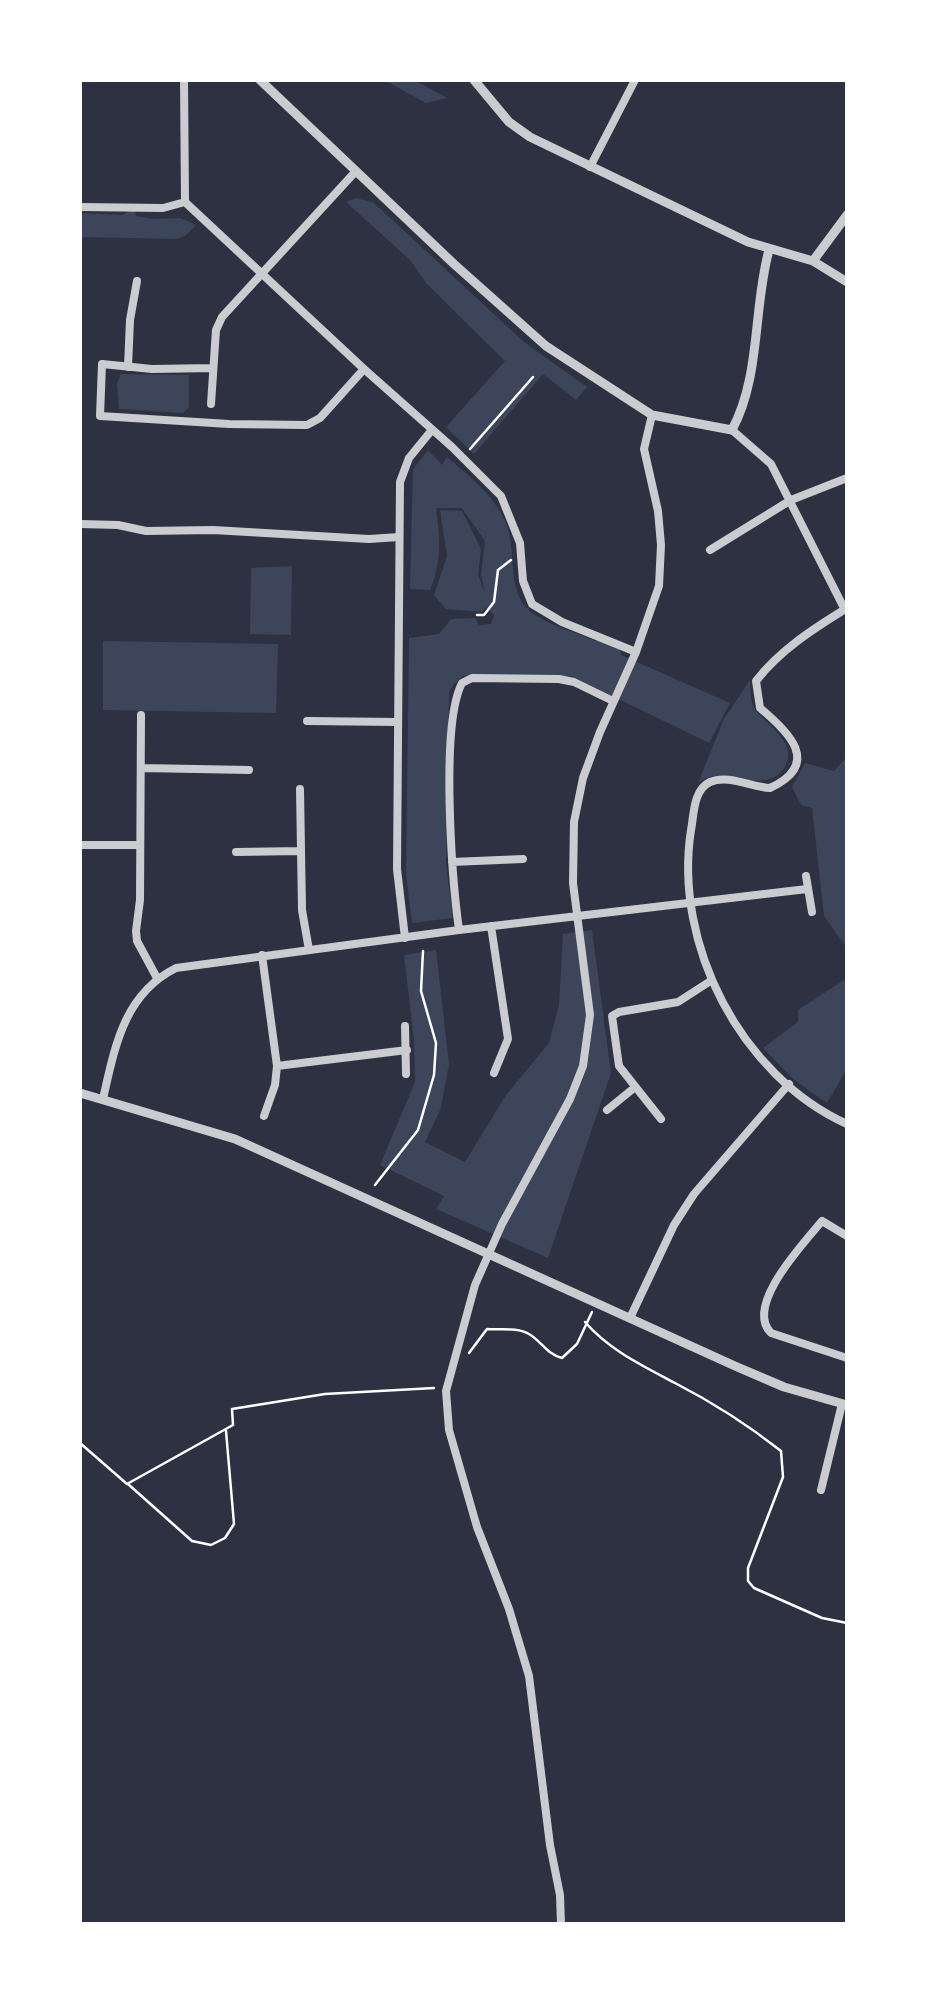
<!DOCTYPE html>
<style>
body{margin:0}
#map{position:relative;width:927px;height:2004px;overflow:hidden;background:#2d3142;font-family:"Source Sans 3",sans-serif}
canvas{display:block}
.frame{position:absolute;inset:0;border:82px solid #fff;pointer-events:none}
</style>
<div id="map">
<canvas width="927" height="2004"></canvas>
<div class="frame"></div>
</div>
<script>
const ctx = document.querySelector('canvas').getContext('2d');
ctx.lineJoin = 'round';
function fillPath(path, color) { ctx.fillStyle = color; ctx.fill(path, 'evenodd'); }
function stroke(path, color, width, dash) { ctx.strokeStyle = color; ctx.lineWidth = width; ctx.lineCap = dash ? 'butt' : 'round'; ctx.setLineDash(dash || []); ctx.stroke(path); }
const green = new Path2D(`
 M 384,80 L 414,80 L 447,98 L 426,103 Z
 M 356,198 L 374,203 L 524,342 L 587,387 L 576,400 L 543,374 L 474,454 L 446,427 L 505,361 L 427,284 L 410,260 L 346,202 Z
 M 131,210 L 135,210 L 136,216 L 155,219 L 181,218 L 196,225 L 185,236 L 176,239 L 80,237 L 80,213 L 122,215 Z
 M 121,374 L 189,375 L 189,407 L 183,413 L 119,409 L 117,383 Z
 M 428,450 L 442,465 L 447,457 C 469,476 493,494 505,521 C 518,548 505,590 530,611 C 547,625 575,632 595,641 L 603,640 L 619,646 L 621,655 L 730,703 L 709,743 L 571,676 L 463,676 L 454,684 L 449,693 L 446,864 L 453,918 L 412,923 L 406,875 L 409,638 L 439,634 L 451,619 L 475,618 L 479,625 L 491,624 L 494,615 L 486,607 L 482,612 L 446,609 L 434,595 L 447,556 L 440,510 L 462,511 L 481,549 L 478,575 L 485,593 L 481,574 L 485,541 L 462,508 L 436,508 C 440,537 442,563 430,590 L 410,589 L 413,469 Z
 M 292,566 L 291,635 L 250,634 L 251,568 Z
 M 103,641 L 278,644 L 276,713 L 103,710 Z
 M 750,680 C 750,690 750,702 756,711 C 768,726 800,744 784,768 C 780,775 773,779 765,780 C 740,785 722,766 698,783 L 724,719 Z
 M 847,757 L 847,948 L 824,916 L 812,808 L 801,805 L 792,787 L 805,763 L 834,771 Z
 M 592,930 L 611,1073 L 548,1258 L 436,1209 L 444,1196 L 380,1165 L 415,1082 L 414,1040 L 404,955 L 436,950 L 449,1064 L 441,1108 L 425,1142 L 465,1162 L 506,1095 L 549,1043 L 559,1005 L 563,934 Z
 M 847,978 L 847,1069 L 827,1103 L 793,1079 L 763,1048 L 798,1022 L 798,1010 Z`);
const path = new Path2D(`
 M 470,449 L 533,377
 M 477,615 L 484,615 L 494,602 L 498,570 L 511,560
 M 375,1185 L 418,1130 L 434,1075 L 436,1043 L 421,991 L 423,951
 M 585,1322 C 609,1350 643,1366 675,1383 C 712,1402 748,1425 781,1451 L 783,1477 L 748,1568 L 748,1581 L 754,1588 L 822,1618 L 847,1623
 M 469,1353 L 487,1329 C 500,1330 518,1327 529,1334 C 541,1341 548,1355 562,1358 L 577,1344 L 592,1312
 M 80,1443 L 127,1484 L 233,1425 L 232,1409 L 325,1394 L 434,1388
 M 128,1484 L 192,1541 L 211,1545 L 225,1538 L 234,1524 L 226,1431`);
const minor = new Path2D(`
 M 184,80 L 185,202 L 364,369 L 320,418 L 307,425 L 229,424 L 100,416 L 102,364 L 152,369 L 213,368
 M 590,167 L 635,80
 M 80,207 L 163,208 L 185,202
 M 128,367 L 130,320 L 137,281
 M 364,369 L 452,447 L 501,496 L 520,543 L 523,581 L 532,604 L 562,622 L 636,652
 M 211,404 L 216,330 L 222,317 L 356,171
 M 732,430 L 771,464 L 845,610
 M 80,524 L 118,525 L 146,531 L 213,530 L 369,539 L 399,537
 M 710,550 L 791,500 L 847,478
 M 847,608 C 813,629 780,650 756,681 L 760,708 C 789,732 822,764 770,788 C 751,787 728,774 710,782 C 693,790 694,815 691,830 C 673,944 741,1076 847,1124
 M 141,715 L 140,900 L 136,931 L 137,941 L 157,978
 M 307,721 L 397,722
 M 142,768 L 249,770
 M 300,789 L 302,910 L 309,950
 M 80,845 L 139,845
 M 236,852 L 300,851
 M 452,862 L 523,859
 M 806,876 L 812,912
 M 491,926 L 508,1039 L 494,1073
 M 459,930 C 452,879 440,725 462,683 L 472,678 L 559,679 L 574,682 L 613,701
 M 405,938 L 397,869 L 400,482 L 409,458 L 431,431
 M 262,955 L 277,1066 L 275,1085 L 264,1116
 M 405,1026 L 406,1074
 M 277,1066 L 407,1050
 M 103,1099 C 115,1046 124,994 176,968 L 459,930 L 807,889
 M 607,1110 L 634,1088
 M 661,1119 L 619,1066 L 612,1016 L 619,1012 L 678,1002 L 712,980
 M 847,1236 L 822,1221 C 803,1244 744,1306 771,1333 L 847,1358
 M 630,1318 L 674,1225 L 694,1194 L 789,1084
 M 821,1490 L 842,1404
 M 561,1924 L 560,1895 L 550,1845 L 529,1676 L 509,1609 L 477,1527 L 449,1430 L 446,1391 L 475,1285 L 502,1224 L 570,1099 L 583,1066 L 590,1015 L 573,883 L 574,822 L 583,778 L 600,732 L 636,652 L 659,586 L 661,545 L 658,511 L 644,449 L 652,415`);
const tertiary = new Path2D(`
 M 260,80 L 454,264 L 546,346 L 652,415 L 732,430 C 761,376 753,308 769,250
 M 474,80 L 509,122 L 530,137 L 748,242 L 813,261 L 847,282
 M 813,261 L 847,215
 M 80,1093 L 235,1139 L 735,1366 L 784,1387 L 847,1405`);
fillPath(green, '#3c4559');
stroke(path, '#fff', 2.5);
stroke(minor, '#caccd0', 8);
stroke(tertiary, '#caccd0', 9);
</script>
